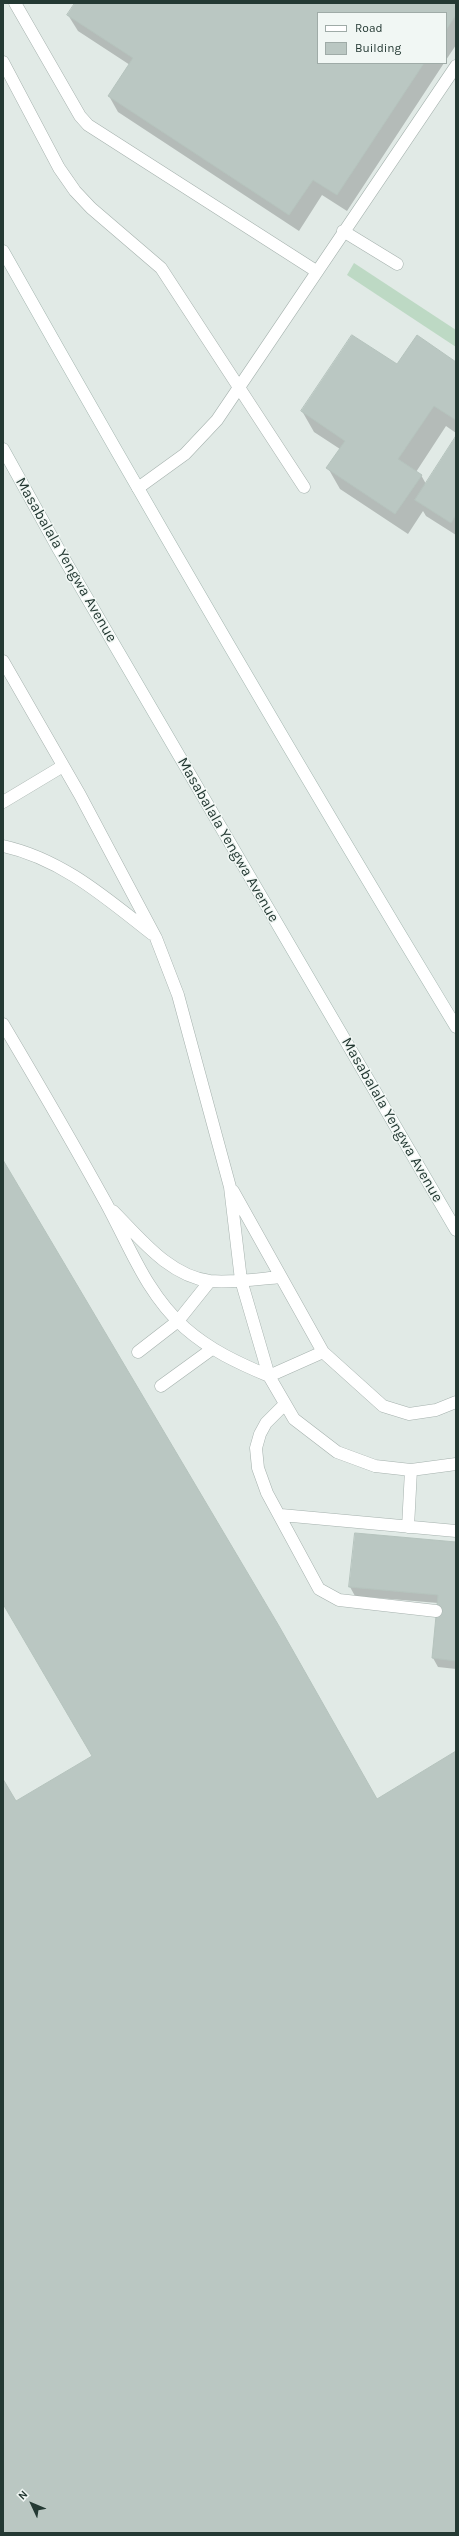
<!DOCTYPE html>
<style>
body{margin:0}
#map{position:relative;width:459px;height:2536px;overflow:hidden;background:#e1eae6;font-family:Karla,sans-serif}
canvas{display:block}
.frame{position:absolute;inset:0;border:4px solid #243933;pointer-events:none}
.legend{position:absolute;left:317px;top:12px;width:130px;height:52px;box-sizing:border-box;background:#f1f7f4;border:1px solid #9faba7;margin:0;padding:5px 7px;list-style:none;font-size:12px;color:#243933}
.legend li{display:flex;align-items:center;gap:8px;height:20px}
.legend b{width:20px;border:1px solid #9faba7}
.north{position:absolute;left:12px;top:2484px;width:40px;height:40px;-webkit-text-stroke:3px #f1f7f4;paint-order:stroke;rotate:314deg;font-size:11px;font-weight:700;line-height:16px;text-align:center;color:#243933}
.north::after{content:'';display:block;margin:auto;width:14px;height:18px;background:#243933;clip-path:polygon(50% 0,100% 100%,50% 72%,0 100%)}
</style>
<div id="map">
<canvas width="459" height="2536"></canvas>
<div class="frame"></div>
<ul class="legend">
<li><b style="height:5px;background:#fff"></b>Road</li>
<li><b style="height:11px;background:#bac7c2"></b>Building</li>
</ul>
<div class="north">N</div>
</div>
<script>
const ctx = document.querySelector('canvas').getContext('2d');
ctx.lineJoin = 'round';
function fillPath(path, color) { ctx.fillStyle = color; ctx.fill(path, 'evenodd'); }
function stroke(path, color, width, dash) { ctx.strokeStyle = color; ctx.lineWidth = width; ctx.lineCap = dash ? 'butt' : 'round'; ctx.setLineDash(dash || []); ctx.stroke(path); }
function drawText(font, color, halo, rows, align = 'center') {
  ctx.font = font + ' Karla,sans-serif'; ctx.lineWidth = 3; ctx.setLineDash([]); ctx.textBaseline = 'middle'; ctx.strokeStyle = halo; ctx.fillStyle = color; for (const [text, x, y, turn = 0] of rows) {
    ctx.save(); ctx.translate(x, y); ctx.rotate((+turn || 0) * Math.PI / 180); ctx.textAlign = isNaN(turn) ? turn : align; if (halo) ctx.strokeText(text, 0, 0); ctx.fillText(text, 0, 0); ctx.restore();
  }
}
const green = new Path2D(`
 M 354,263 L 456,330 L 456,347 L 347,275 Z`);
const shadow = new Path2D(`
 M 76,3 L 456,3 L 456,45 L 446,60 L 446,13 L 318,13 L 318,63 L 444,63 L 347,211 L 322,195 L 299,231 L 118,112 L 109,96 L 130,65 L 78,31 L 68,15 Z
 M 456,363 L 456,433 L 446,426 L 416,472 L 421,475 L 426,484 L 456,438 L 456,535 L 426,516 L 423,511 L 408,534 L 340,489 L 328,468 L 340,449 L 314,432 L 302,411 L 397,366 Z
 M 456,1543 L 456,1669 L 438,1667 L 433,1658 L 438,1603 L 355,1596 L 350,1587 Z`);
const building = new Path2D(`
 M 75,3 L 456,3 L 456,15 L 446,30 L 446,13 L 318,13 L 318,63 L 424,63 L 337,195 L 313,180 L 289,215 L 108,96 L 133,58 L 67,15 Z
 M 352,335 L 397,364 L 417,335 L 456,362 L 456,420 L 434,406 L 398,459 L 422,475 L 395,514 L 326,468 L 345,441 L 301,411 Z
 M 456,436 L 456,515 L 451,523 L 415,500 Z
 M 3,1160 L 279,1626 L 377,1799 L 456,1751 L 456,2533 L 3,2533 L 3,1779 L 16,1801 L 92,1756 L 3,1604 Z
 M 355,1533 L 456,1542 L 456,1661 L 432,1658 L 438,1595 L 349,1587 Z`);
const lane = new Path2D(`
 M 15,3 L 80,116 L 88,125 L 316,271
 M 3,62 L 59,168 L 75,191 L 91,208 L 161,268 L 304,487
 M 343,231 L 397,264
 M 138,488 L 185,454 L 217,420 L 456,66
 M 3,661 L 80,795 L 156,938 L 178,995 L 230,1187 L 241,1280 L 269,1376 L 294,1419 L 337,1452 L 375,1466 L 411,1470 L 456,1464
 M 3,802 L 63,766
 M 3,846 C 62,859 106,898 152,934
 M 3,1024 C 38,1083 73,1143 106,1203 C 130,1247 146,1293 185,1328 C 210,1350 238,1363 269,1376 L 323,1352
 M 233,1191 L 323,1352 L 383,1406 L 409,1414 L 436,1410 L 456,1402
 M 113,1211 C 140,1238 169,1276 210,1281 C 233,1283 258,1279 281,1277
 M 138,1352 L 178,1321 L 210,1281
 M 161,1386 L 212,1349
 M 285,1404 L 266,1423 L 260,1434 L 256,1448 L 258,1468 L 267,1493 L 319,1589 L 339,1600 L 436,1611
 M 281,1515 L 456,1531
 M 408,1527 L 411,1470`);
const secondary = new Path2D(`
 M 3,251 C 150,512 301,771 456,1027
 M 3,449 L 59,550 L 456,1230`);
const streetNames = [
 ["Masabalala Yengwa Avenue",66,560,60],
 ["Masabalala Yengwa Avenue",228,840,60],
 ["Masabalala Yengwa Avenue",392,1120,60]
];
fillPath(green, '#bdd9c4');
fillPath(shadow, '#0003');
fillPath(building, '#bac7c2');
stroke(building, '#b5c3bd', 1);
stroke(lane, '#a5b1ad', 13);
stroke(secondary, '#a2b4ae', 13);
stroke(lane, '#fff', 12);
stroke(secondary, '#fff', 12);
drawText('15px', '#243933', '#f1f7f4', streetNames);
</script>
